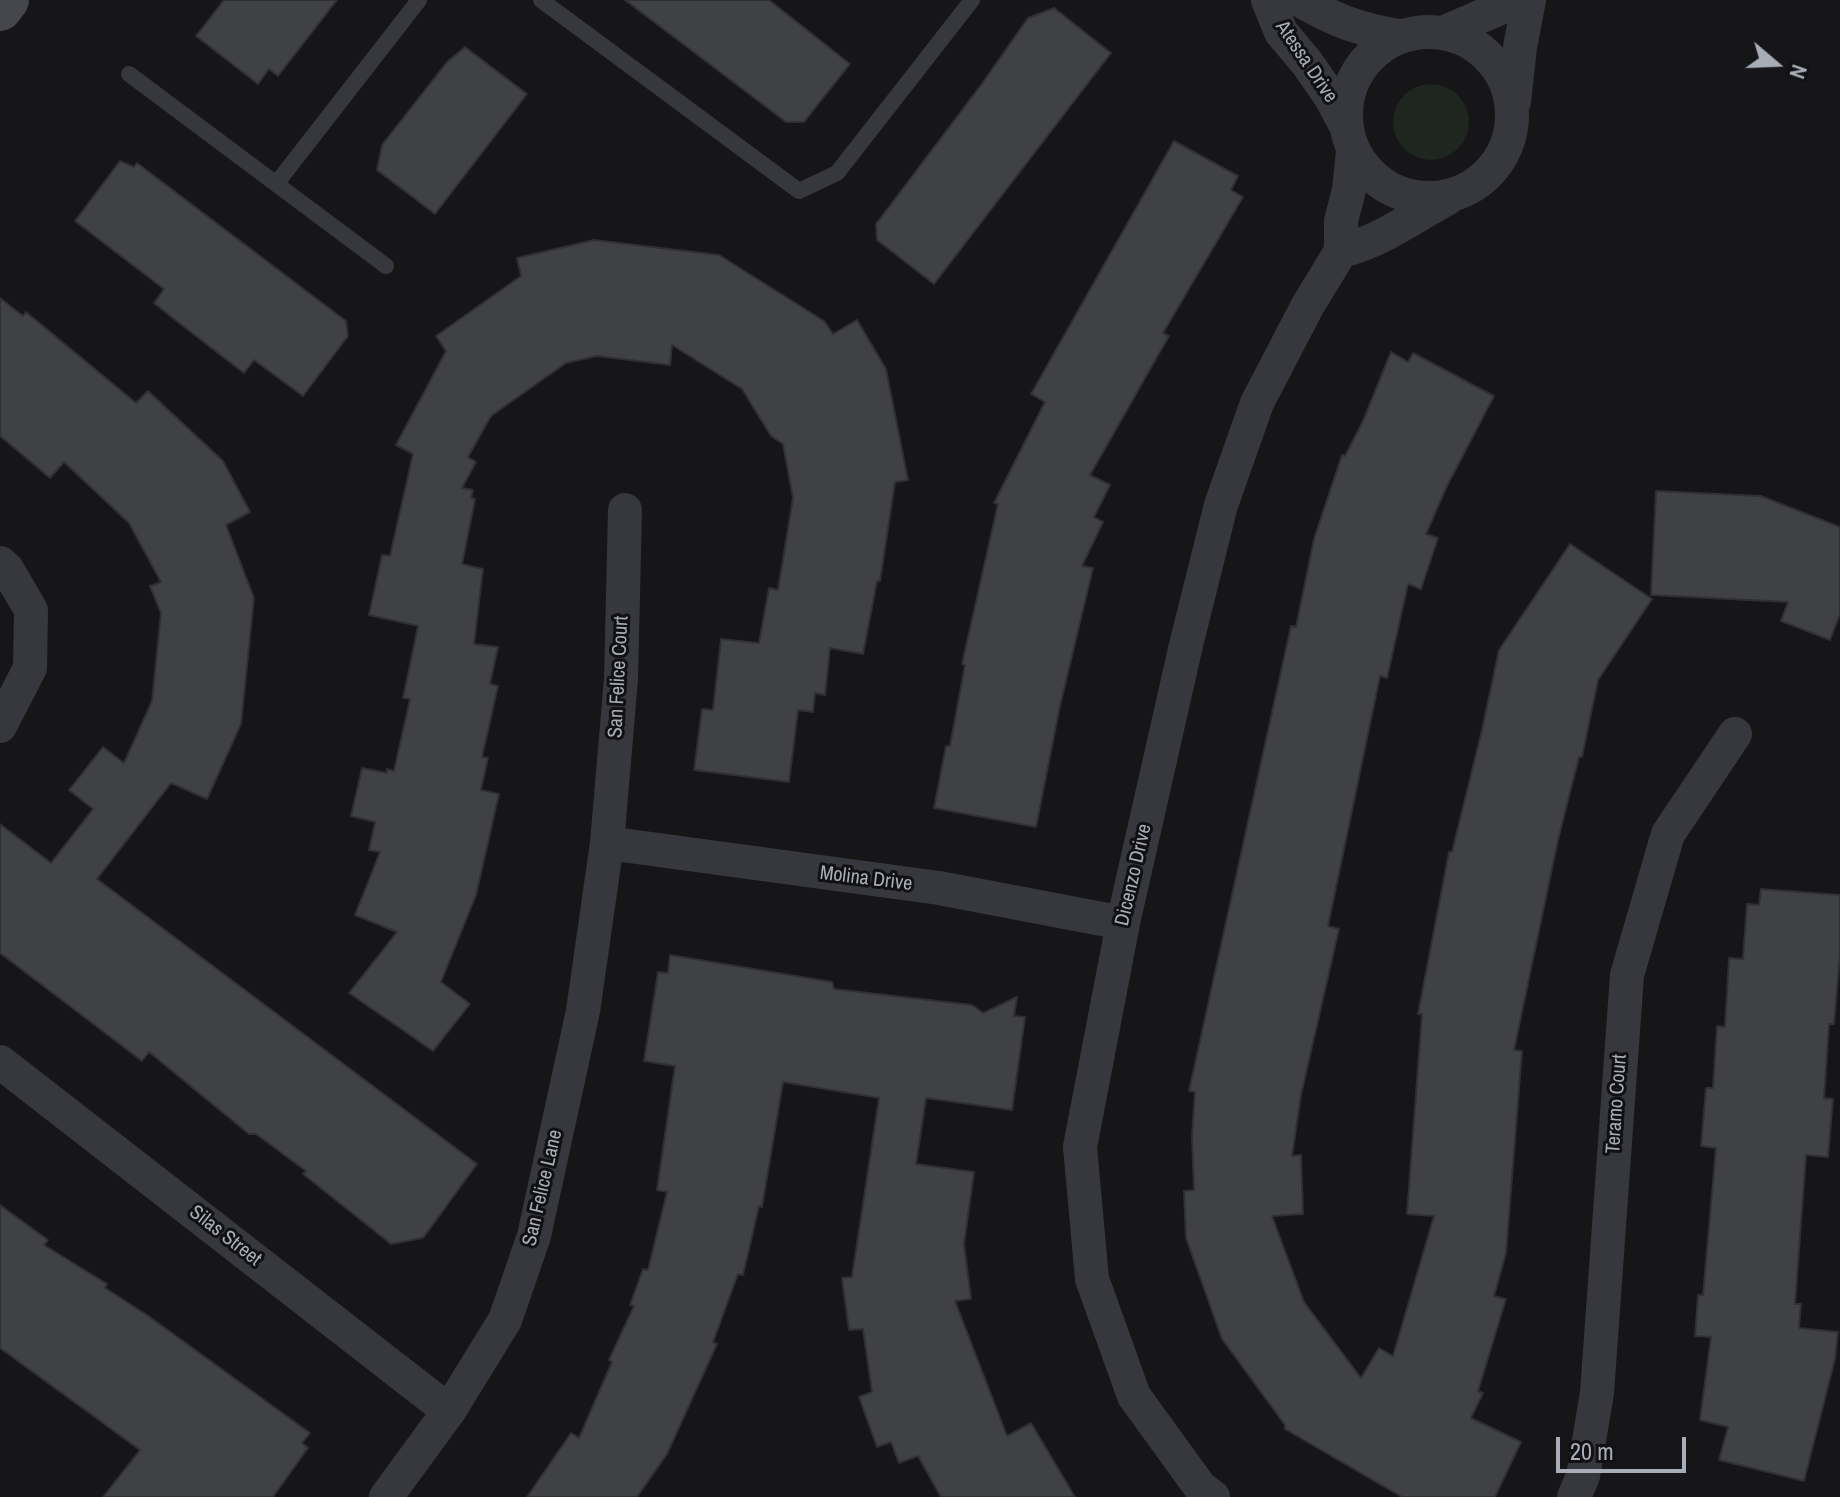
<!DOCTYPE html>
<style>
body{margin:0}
#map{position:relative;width:1840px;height:1497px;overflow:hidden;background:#161618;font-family:"Archivo Narrow",sans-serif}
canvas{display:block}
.north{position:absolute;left:1736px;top:24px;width:80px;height:80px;-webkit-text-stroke:6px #111113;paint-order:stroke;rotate:109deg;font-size:22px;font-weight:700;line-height:32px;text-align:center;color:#a8adb8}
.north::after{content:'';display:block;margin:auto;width:28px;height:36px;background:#a8adb8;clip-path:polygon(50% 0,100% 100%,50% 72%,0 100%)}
.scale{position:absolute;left:1556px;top:1437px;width:130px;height:36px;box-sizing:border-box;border:4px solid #a8adb8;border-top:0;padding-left:10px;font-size:24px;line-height:28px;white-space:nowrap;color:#a8adb8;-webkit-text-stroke:6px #111113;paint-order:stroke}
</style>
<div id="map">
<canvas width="1840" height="1497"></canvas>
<div class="north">N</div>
<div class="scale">20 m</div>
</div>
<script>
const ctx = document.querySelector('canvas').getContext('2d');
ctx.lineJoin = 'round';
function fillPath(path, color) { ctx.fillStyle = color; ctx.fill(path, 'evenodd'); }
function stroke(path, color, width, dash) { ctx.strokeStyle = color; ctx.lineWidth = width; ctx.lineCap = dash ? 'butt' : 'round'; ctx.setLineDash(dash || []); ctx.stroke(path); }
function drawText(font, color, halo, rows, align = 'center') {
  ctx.font = font + ' "Archivo Narrow",sans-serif'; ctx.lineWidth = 6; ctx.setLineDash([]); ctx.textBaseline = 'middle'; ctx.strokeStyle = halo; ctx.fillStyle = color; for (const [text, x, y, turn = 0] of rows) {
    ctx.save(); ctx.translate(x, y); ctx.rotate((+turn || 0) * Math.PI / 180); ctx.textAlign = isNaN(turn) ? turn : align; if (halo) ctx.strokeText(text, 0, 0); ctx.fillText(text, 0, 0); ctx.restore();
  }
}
const green = new Path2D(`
 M1393 122a38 38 0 1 1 76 0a38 38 0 1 1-76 0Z`);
const building = new Path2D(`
 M 224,0 L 337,0 L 278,76 L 269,69 L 258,84 L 196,36 Z
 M 625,0 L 769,0 L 850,64 L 804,122 L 786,122 Z
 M 1054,8 L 1111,53 L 934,284 L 877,240 L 876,224 L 981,85 L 1028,18 Z
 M 465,47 L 527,94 L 435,214 L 377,170 L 382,145 L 447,62 Z
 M 1174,141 L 1238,176 L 1231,190 L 1243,197 L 1163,333 L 1169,336 L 1090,475 L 1110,485 L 1094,517 L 1103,522 L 1082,566 L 1093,568 L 1060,706 L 1036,827 L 934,808 L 946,746 L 950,746 L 965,665 L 962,664 L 998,504 L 994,503 L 1045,402 L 1031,394 Z
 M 120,161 L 134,167 L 137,163 L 346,321 L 348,336 L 303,396 L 254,360 L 244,373 L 183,326 L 154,303 L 164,289 L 75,221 Z
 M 594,240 L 719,255 L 824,321 L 833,334 L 857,320 L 886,369 L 908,480 L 895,482 L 880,581 L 877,581 L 863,654 L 830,648 L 825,695 L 815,693 L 813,712 L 798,710 L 789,782 L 694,770 L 702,709 L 713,710 L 721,639 L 759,643 L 769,588 L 778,590 L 793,498 L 783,444 L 771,436 L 742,389 L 672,345 L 670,365 L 597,356 L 566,363 L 491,416 L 468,457 L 476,462 L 462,488 L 473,490 L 471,498 L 475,499 L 462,564 L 483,569 L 474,644 L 498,647 L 490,684 L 498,686 L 482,757 L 488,758 L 481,790 L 499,794 L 476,895 L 441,982 L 470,1004 L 433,1051 L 349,993 L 397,932 L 355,915 L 380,852 L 369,850 L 375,822 L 351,816 L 362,768 L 387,773 L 387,769 L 394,771 L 410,699 L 403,698 L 418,626 L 369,615 L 382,555 L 390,556 L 413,454 L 396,445 L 446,351 L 436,336 L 521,276 L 517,258 Z
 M 0,298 L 23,316 L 26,312 L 136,403 L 148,391 L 223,461 L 250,512 L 226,525 L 254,598 L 241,724 L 207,799 L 171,783 L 97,879 L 477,1164 L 423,1238 L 391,1244 L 303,1174 L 306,1171 L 256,1134 L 249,1134 L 149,1052 L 142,1061 L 0,953 L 0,824 L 51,863 L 93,809 L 69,790 L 103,747 L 124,763 L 152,701 L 161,613 L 150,586 L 161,582 L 129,523 L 64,462 L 50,478 L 0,436 Z
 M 1391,352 L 1408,362 L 1413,353 L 1494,396 L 1447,486 L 1426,534 L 1438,538 L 1421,589 L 1408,584 L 1387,678 L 1380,676 L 1328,926 L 1339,929 L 1301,1095 L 1292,1156 L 1301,1155 L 1303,1214 L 1272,1216 L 1304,1302 L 1361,1378 L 1379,1348 L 1393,1356 L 1434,1216 L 1407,1214 L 1422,1014 L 1418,1014 L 1449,852 L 1452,852 L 1482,730 L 1499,650 L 1570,544 L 1652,599 L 1598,680 L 1582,757 L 1579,757 L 1558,840 L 1514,1050 L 1522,1051 L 1506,1253 L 1494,1296 L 1506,1299 L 1478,1391 L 1483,1393 L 1471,1418 L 1521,1442 L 1495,1497 L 1402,1497 L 1285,1429 L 1285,1425 L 1222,1339 L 1186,1238 L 1184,1191 L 1194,1190 L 1192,1137 L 1195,1092 L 1189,1091 L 1291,626 L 1296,627 L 1314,539 L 1342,455 L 1345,456 L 1363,421 Z
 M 1656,491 L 1761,496 L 1840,527 L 1840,614 L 1830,640 L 1781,621 L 1788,602 L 1651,595 Z
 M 1761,889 L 1840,895 L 1840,953 L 1834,1024 L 1829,1024 L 1824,1098 L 1833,1099 L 1828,1157 L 1806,1155 L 1795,1304 L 1801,1304 L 1799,1328 L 1838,1332 L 1835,1359 L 1804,1481 L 1719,1460 L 1728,1427 L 1700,1420 L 1711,1337 L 1695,1336 L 1698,1295 L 1703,1295 L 1716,1148 L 1701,1146 L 1706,1088 L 1713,1088 L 1717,1026 L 1725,1027 L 1729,958 L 1743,959 L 1747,904 L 1759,905 Z
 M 670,955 L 832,982 L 834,989 L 972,1005 L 983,1013 L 1017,997 L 1014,1016 L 1025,1017 L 1012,1110 L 926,1098 L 916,1164 L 974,1172 L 964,1244 L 971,1299 L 955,1301 L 1007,1436 L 1031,1423 L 1075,1497 L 941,1497 L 918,1456 L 899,1463 L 891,1442 L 877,1447 L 859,1397 L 872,1392 L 863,1329 L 849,1330 L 842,1278 L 852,1277 L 879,1098 L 783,1082 L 762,1207 L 759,1206 L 743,1275 L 738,1274 L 713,1342 L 717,1344 L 667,1454 L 637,1497 L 527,1497 L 571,1433 L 579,1438 L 612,1362 L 609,1360 L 634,1306 L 630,1305 L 643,1269 L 648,1270 L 667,1192 L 657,1190 L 675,1066 L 644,1061 L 658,972 L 668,973 Z
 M 0,1205 L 48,1240 L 44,1245 L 107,1284 L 105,1288 L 147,1315 L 310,1433 L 302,1443 L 308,1448 L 273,1497 L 103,1497 L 140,1450 L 0,1348 Z`);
const lane = new Path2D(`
 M 541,0 L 799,191 L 837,173 L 972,0
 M 129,74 L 386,266
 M 276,184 L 419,0`);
const street = new Path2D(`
 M 1268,0 L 1281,32 L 1307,63 L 1330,96 L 1345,124
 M 1300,0 C 1334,20 1360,30 1399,36
 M1346 115a83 83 0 1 1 166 0a83 83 0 1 1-166 0Z
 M 1445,32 L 1519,0
 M 1514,102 L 1520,47 L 1529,0
 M 1341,251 C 1380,242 1413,217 1448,198
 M 0,563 L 7,569 L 31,610 L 30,668 L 0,726
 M 607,843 L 939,888 L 1123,923
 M 0,1062 L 449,1411
 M 386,1497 L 449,1411 L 505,1320 L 534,1236 L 583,1011 L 607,843 L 621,679 L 625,510
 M 1213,1497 L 1200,1487 L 1134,1396 L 1092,1279 L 1080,1147 L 1123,923 L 1186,645 L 1221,505 L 1257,403 L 1308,305 L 1341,251 L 1341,221 L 1349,190 L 1353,151
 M 1574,1497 L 1583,1476 L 1597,1393 L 1627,975 L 1668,834 L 1735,734`);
const secondary = new Path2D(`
 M 0,9 L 7,0`);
const streetNames = [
 ["Atessa Drive",1306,62,56],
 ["San Felice Court",619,677,-87],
 ["Dicenzo Drive",1134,875,-77],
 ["Molina Drive",866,879,7],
 ["Teramo Court",1617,1104,-86],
 ["San Felice Lane",543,1188,-77],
 ["Silas Street",225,1236,38]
];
fillPath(green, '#1e261f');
fillPath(building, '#404145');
stroke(building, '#303034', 2);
stroke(lane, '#37383d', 16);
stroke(street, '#37383d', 34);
stroke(secondary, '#45474d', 44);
drawText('20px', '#a8adb8', '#111113', streetNames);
</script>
